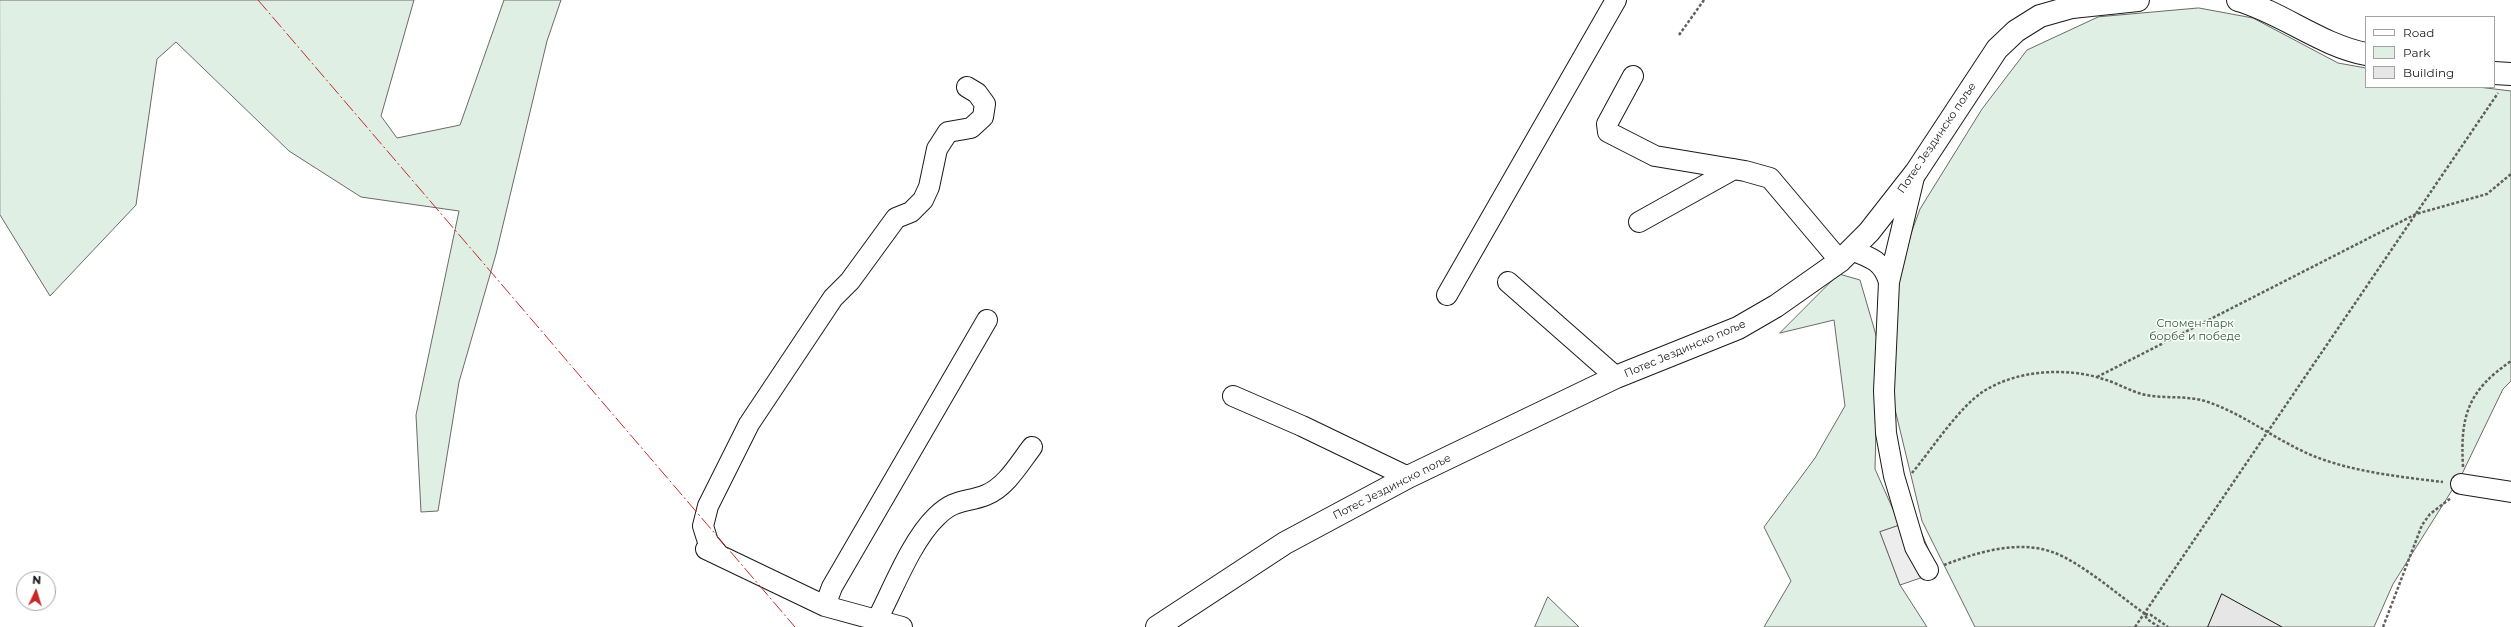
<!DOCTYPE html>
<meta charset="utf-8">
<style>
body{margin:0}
#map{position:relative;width:2511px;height:627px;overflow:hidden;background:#fff;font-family:Montserrat,sans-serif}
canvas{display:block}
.legend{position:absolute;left:2365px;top:16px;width:130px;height:72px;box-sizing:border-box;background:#fff;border:1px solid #a3a3a3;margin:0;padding:5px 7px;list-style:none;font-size:12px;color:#1a1a1a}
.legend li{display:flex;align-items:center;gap:8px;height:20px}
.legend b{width:20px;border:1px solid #a3a3a3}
.north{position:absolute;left:16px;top:571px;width:40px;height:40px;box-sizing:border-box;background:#fff;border:1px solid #a3a3a3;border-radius:50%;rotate:4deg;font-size:11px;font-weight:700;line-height:16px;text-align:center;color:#1a1a1a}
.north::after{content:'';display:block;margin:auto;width:14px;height:18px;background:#c62828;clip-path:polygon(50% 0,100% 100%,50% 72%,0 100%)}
</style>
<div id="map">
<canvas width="2511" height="627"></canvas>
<ul class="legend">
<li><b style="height:5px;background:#fff"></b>Road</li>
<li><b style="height:11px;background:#e0efe3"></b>Park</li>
<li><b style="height:11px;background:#e6e6e6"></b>Building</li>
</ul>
<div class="north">N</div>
</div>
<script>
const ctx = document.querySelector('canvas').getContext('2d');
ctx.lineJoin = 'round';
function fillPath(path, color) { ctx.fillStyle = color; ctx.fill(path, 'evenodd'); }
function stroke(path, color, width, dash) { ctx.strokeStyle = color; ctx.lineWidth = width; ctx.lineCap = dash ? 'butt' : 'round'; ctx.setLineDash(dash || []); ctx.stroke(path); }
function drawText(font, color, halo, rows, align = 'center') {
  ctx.font = font + ' Montserrat,sans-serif'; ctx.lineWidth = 3; ctx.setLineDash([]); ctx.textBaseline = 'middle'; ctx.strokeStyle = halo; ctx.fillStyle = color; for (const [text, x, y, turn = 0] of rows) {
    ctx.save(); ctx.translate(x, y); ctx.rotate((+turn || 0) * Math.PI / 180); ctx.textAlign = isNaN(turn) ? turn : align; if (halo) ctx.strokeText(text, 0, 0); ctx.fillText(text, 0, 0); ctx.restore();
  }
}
const green = new Path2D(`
 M 0,0 L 414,0 L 381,116 L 397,138 L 460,125 L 504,0 L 561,0 L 547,41 L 496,254 L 459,382 L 438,511 L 421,512 L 416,415 L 459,211 L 361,197 L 289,151 L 176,42 L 157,59 L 136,205 L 50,296 L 0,215 Z
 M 2199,8 L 2253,18 L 2338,63 L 2366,68 L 2366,87 L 2478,87 L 2511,91 L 2511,381 L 2503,389 L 2461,476 L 2393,584 L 2374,627 L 1975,627 L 1922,521 L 1892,397 L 1890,291 L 1920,209 L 1982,109 L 2027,50 L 2098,17 Z
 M 1839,274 L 1860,280 L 1878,342 L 1875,469 L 1900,525 L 1880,532 L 1900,585 L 1927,627 L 1764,627 L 1791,581 L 1764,527 L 1815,458 L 1845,406 L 1834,320 L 1780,333 Z
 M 1548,597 L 1579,627 L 1535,627 Z`);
const parking = new Path2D(`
 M 1916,520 L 1938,572 L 1900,585 L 1880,532 Z`);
const building = new Path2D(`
 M 2222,594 L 2282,627 L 2208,627 Z`);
const path = new Path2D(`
 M 1679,35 L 1704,0
 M 2097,377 L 2416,214 L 2487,194 L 2511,174
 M 2463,467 C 2460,415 2468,391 2511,361
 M 1912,473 C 1932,449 1959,407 1984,391 C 2017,370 2067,367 2103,379 C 2118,383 2131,392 2146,395 C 2167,399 2188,395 2208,402 C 2246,415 2278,442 2316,457 C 2355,472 2401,477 2443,482
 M 1944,565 C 1978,552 2019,539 2055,553 C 2083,564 2118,595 2144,613 L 2147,619 L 2159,627
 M 2145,614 L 2151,615 L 2168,627
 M 2135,627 L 2498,93
 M 2383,627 L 2422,525 L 2430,514 L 2451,498`);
const minor = new Path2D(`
 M 1633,76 L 1607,124 L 1608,132 L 1655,156 L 1745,171 L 1770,178 L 1840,261
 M 1915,173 L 1889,282 L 1884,391 L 1886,433 L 1894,476 L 1915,547 L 1928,570
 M 1639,222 L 1734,169
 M 1851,250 C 1870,257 1883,261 1889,282
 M 1508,282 L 1616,377
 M 1447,295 L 1616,0
 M 1233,396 L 1302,426 L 1408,477
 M 2461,484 L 2511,492
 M 706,549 L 825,606 L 902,627
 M 718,554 L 708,542 L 703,526 L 708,506 L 749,424 L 833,298 L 850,281 L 896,218 L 911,212 L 923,200 L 929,187 L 937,149 L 948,132 L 971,128 L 983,117 L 985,104 L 977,93 L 967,87
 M 825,606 L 832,587 L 987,320
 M 877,620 C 893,589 912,540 936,517 C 955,498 966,503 986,495 C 1006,487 1019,464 1032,447`);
const major = new Path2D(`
 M 2238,0 C 2283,13 2320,45 2366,54
 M 2494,73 L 2511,74
 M 1157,627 L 1285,543 L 1408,477 L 1616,377 L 1738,328 L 1776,306 L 1840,261 L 1869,232 L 1916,172 L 1997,49 L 2016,31 L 2040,16 L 2072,7 L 2138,0`);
const power = new Path2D(`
 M 258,0 L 795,627`);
const streetNames = [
 ["Потес Јездинско поље",1937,138,-56],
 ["Потес Јездинско поље",1685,349,-23],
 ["Потес Јездинско поље",1392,487,-27]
];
const parkNames = [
 ["Спомен-парк",2195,324],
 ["борбе и победе",2195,337]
];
fillPath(green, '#e0efe3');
stroke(green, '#6a6a6a', 1);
fillPath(parking, '#ededed');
stroke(parking, '#6a6a6a', 1);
fillPath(building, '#e6e6e6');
stroke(building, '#1a1a1a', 1);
stroke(minor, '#1a1a1a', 22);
stroke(major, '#1a1a1a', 24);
stroke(path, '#5f5f5f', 2.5, [3, 2]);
stroke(minor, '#fff', 20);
stroke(major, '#fff', 22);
stroke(power, '#c62828', 1, [14, 3, 2, 3]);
drawText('11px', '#1a1a1a', '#fff', streetNames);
drawText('11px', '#2b5a34', '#fff', parkNames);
</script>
